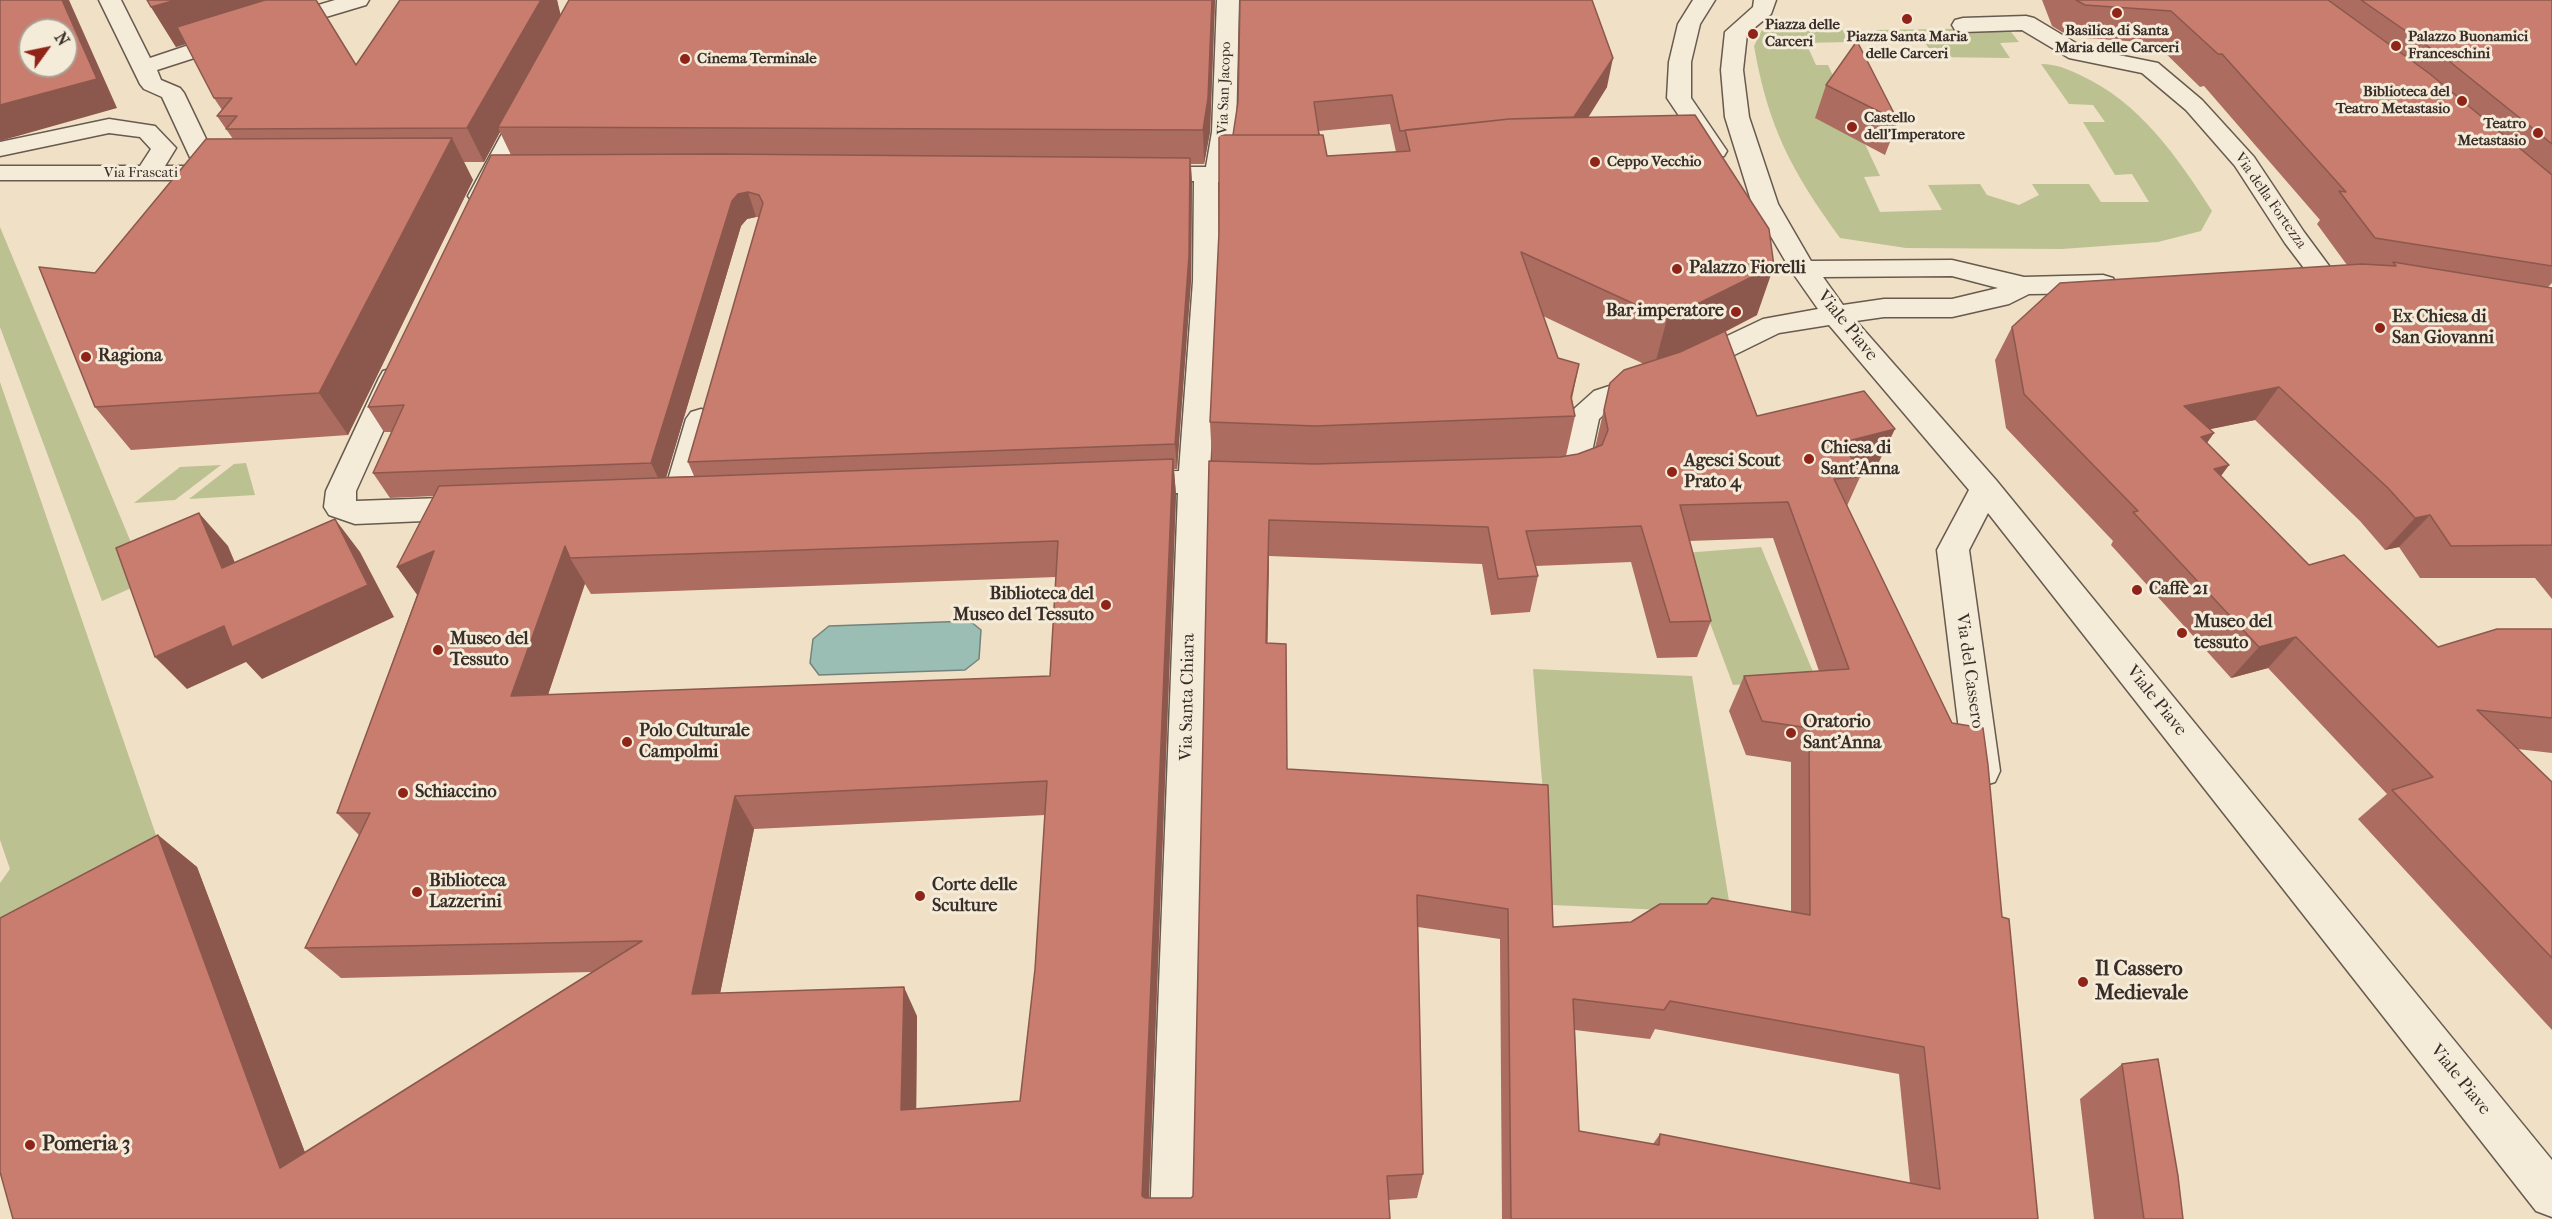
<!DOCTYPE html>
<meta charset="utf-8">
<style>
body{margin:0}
#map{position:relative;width:2552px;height:1219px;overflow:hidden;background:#f0e0c5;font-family:"IM FELL French Canon",serif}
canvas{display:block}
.north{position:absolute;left:18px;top:18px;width:60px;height:60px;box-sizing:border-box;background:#f5ebd9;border:2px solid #aa9f92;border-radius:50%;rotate:57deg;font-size:16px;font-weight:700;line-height:24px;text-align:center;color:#392d28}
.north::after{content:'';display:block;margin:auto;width:21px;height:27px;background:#8f2418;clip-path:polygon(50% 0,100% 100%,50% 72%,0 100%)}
</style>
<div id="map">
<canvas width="2552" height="1219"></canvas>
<div class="north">N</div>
</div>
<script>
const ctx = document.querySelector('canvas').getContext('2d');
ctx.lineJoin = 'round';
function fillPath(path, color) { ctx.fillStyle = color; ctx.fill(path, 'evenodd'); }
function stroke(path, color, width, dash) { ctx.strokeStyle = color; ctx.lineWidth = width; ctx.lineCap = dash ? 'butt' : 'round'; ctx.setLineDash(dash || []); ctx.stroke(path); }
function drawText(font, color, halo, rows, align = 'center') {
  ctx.font = font + ' "IM FELL French Canon",serif'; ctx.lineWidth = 6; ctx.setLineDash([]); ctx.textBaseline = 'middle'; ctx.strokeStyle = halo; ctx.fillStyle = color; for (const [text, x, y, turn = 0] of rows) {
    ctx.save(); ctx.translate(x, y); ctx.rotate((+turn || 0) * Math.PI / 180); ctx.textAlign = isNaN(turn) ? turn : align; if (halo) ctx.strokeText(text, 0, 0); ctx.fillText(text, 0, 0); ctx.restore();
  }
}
const green = new Path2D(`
 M 2008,28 L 2019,42 L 2000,43 L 2010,58 L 1934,57 L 1926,44 L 1883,43 L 1876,30 Z
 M 1762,30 L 1843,30 L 1848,42 L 1806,43 L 1816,65 L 1828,65 L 1880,176 L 1864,177 L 1880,212 L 1942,210 L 1928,185 L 1980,184 L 1987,195 L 2019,205 L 2039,195 L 2032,184 L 2089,184 L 2101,202 L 2149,202 L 2132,174 L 2115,175 L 2083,122 L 2105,122 L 2093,105 L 2069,104 L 2041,64 C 2057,64 2067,69 2080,75 C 2140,102 2178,158 2212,211 L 2201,231 L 2158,242 L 2062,249 L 1906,248 L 1840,238 C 1792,172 1768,127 1754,46 Z
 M 0,227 L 147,581 L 102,601 L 0,327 Z
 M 0,382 L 167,867 L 0,952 L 0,883 L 10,869 L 0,840 Z
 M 246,463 L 255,495 L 189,499 L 234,464 Z
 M 221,465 L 175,500 L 134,503 L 180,467 Z
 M 1761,547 L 1816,679 L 1733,685 L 1684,553 Z
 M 1533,669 L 1692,676 L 1731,913 L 1552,905 Z`);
const water = new Path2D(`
 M 970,621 L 981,630 L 979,659 L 965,670 L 819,675 L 810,663 L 813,639 L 829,626 Z`);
const minor = new Path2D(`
 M 99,0 L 121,0 L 150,58 L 225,33 L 233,31 L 241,33 L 244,38 L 241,43 L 157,70 L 161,80 L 180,88 L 184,93 L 219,166 L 232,168 L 235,173 L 232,178 L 223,180 L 0,180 L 0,166 L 140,166 L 151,149 L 140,137 L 109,133 L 0,156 L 0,142 L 109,119 L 155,126 L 176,148 L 165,166 L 194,166 L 162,97 L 144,89 L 140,84 Z
 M 335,0 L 369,0 L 366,5 L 279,31 L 271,29 L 268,24 L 271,19 Z
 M 1217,0 L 1239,0 L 1236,132 L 1231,167 L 1273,169 L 1276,174 L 1273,179 L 1218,182 L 1219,281 L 1210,472 L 1253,474 L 1264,477 L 1268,485 L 1264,493 L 1253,496 L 1209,494 L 1194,1219 L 1150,1219 L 1178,493 L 1131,494 L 1120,491 L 1116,483 L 1120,475 L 1131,472 L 1179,471 L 1193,281 L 1194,181 L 1148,181 L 1139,179 L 1136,174 L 1139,169 L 1148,167 L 1206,167 L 1212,132 Z
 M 1693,0 L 1715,0 L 1700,24 L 1691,62 L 1691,98 L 1727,151 L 1724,156 L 1715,158 L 1706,156 L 1667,98 L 1669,62 L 1678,24 Z
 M 1754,0 L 1776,0 L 1771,14 L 1747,34 L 1743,70 L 1749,117 L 1778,204 L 1811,261 L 1952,260 L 2024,277 L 2103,275 L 2113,278 L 2116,284 L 2113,290 L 2103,293 L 2029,294 L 2009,304 L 1952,317 L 1884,317 L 1856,321 L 1996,480 L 2552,1160 L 2552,1217 L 2536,1211 L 1988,513 L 1969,550 L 2000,771 L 1995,782 L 1982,786 L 1969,782 L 1964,771 L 1937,550 L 1969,490 L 1829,325 L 1779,333 L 1669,387 L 1614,405 L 1599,419 L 1593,447 L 1597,466 L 1591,481 L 1556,491 L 1545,488 L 1541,480 L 1545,472 L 1567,466 L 1563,447 L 1570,415 L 1575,408 L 1594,391 L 1649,373 L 1763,319 L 1818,309 L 1790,269 L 1752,204 L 1725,117 L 1721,70 L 1725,32 L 1753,7 ZM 1952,276 L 1998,288 L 1952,299 L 1884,299 L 1843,305 L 1823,277 Z
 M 2026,16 L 2034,18 L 2084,48 L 2158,63 L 2202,100 L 2254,157 L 2304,232 L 2338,278 L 2334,284 L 2325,286 L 2316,284 L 2285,243 L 2235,166 L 2186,110 L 2142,73 L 2069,58 L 2022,30 L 1963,32 L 1955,30 L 1952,25 L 1955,20 L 1963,18 Z
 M 529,99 L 537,101 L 541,106 L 494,196 L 490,201 L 481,204 L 472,201 L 468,196 L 517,106 L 521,101 Z
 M 393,368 L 403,371 L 407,378 L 356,491 L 356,501 L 470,497 L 481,500 L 486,508 L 481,516 L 470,519 L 355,524 L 329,515 L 324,507 L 326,491 L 379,378 L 383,371 Z
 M 701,409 L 711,412 L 716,419 L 692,500 L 688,508 L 677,511 L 666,508 L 662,500 L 686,419 L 691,412 Z`);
const wall = new Path2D(`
 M 400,0 L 557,0 L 560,15 L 569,0 L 1215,0 L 1210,132 L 1204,164 L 1191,164 L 1192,183 L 1191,281 L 1177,469 L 1174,469 L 1176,495 L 1149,1198 L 1191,1198 L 1193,1196 L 1212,461 L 1210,422 L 1233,135 L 1238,102 L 1240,0 L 1607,87 L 1588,118 L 1757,315 L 1725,332 L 1757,416 L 1877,466 L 1857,471 L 1860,477 L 1847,506 L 2002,917 L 2038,1219 L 1502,1219 L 1500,939 L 1418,927 L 1423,1174 L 1417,1198 L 1389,1200 L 13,1219 L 158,835 L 197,867 L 305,1153 L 592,972 L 341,978 L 305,948 L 359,835 L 337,813 L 417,595 L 434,496 L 390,498 L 373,473 L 391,432 L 384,432 L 368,407 L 511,155 L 500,132 L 484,162 L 464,162 L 473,180 L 348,435 L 131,450 L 95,407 L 95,273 L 233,139 L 217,116 L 222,110 L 214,98 L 186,44 L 176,47 L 151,7 L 356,65 ZM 1390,124 L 1396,152 L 1327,156 L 1319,131 ZM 756,217 L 759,217 L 688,462 L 694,476 L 666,477 L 741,226 L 747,219 ZM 1543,316 L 1644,364 L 1610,383 L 1595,448 L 1578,454 L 1566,456 L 1575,416 L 1572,399 L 1579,364 L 1558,358 ZM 1773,538 L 1819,671 L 1744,676 L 1729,711 L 1746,755 L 1791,762 L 1791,912 L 1553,927 L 1287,769 L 1267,643 L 1269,556 L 1482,564 L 1491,615 L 1530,612 L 1538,576 L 1536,566 L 1631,562 L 1657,658 L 1697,657 L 1711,621 L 1689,541 ZM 1056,577 L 1050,676 L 548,695 L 585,584 L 591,594 ZM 1045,815 L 1035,969 L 1020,1101 L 916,1109 L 917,1016 L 720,993 L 754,829 ZM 1655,1029 L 1899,1074 L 1910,1183 L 1660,1134 L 1653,1144 L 1579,1131 L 1575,1030 L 1650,1039 Z
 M 2042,0 L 2552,0 L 2552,283 L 2548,287 L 2552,288 L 2552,599 L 2535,578 L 2420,578 L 2399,547 L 2385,550 L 2360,521 L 2255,420 L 2210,429 L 2207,444 L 2229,465 L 2221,476 L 2309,565 L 2438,647 L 2552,629 L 2552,753 L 2517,749 L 2552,782 L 2552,1030 L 2358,819 L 2387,794 L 2268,668 L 2231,678 L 2111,545 L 2113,541 L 2006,428 L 1995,360 L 2012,327 L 2347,265 L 2317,224 L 2320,220 L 2204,86 L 2200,87 L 2155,43 L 2070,37 L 2052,26 Z
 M 1826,85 L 1898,121 L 1885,155 L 1815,118 Z
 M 2122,1064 L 2183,1219 L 2094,1219 L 2080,1099 Z`);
const shadedWall = new Path2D(`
 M 62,0 L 69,0 L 117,108 L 0,141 L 0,105 Z
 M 176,0 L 314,0 L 316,4 L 176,47 L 151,7 Z
 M 541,0 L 557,0 L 562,20 L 498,127 L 500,132 L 484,162 L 467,128 Z
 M 1212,0 L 1215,0 L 1210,132 L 1204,164 L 1203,130 Z
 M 1613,58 L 1607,87 L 1569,147 L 1574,117 Z
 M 452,138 L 473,180 L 348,435 L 319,393 Z
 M 1190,158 L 1192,183 L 1191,281 L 1177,469 L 1175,444 Z
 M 748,192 L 756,217 L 747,219 L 741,226 L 663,488 L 651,463 L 732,201 L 738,194 Z
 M 1774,266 L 1757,315 L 1654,368 L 1667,319 Z
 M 2279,387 L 2255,420 L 2162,439 L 2184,406 Z
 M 1895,429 L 1877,466 L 1828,479 L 1844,442 Z
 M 2214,433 L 2191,466 L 2201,437 Z
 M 1173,459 L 1176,495 L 1148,1219 L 1142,1196 Z
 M 2229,465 L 2204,498 L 2214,469 Z
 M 199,513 L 228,546 L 251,601 L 222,568 Z
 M 2430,515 L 2399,547 L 2385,550 L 2415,518 Z
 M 335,519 L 360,552 L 394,617 L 262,679 L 246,662 L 187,689 L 155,657 Z
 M 1269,520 L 1269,556 L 1267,678 L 1266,643 Z
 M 565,546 L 570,558 L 585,583 L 536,731 L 511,696 Z
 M 434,551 L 423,603 L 397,567 Z
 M 2296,637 L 2268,668 L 2231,678 L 2259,647 Z
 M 735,796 L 754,829 L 714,1023 L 692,994 Z
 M 158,835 L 197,867 L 320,1192 L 280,1168 Z
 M 904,987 L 917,1016 L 916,1136 L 901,1110 Z`);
const building = new Path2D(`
 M 0,0 L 62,0 L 97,79 L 0,105 ZM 30,30 L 66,30 L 66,66 L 30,66 Z
 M 147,0 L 176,0 L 151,7 Z
 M 265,0 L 316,0 L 356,65 L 400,0 L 541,0 L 467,128 L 226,129 L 237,116 L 217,116 L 232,98 L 214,98 L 177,27 Z
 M 569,0 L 1212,0 L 1208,98 L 1203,130 L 498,127 Z
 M 1240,0 L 1592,0 L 1613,58 L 1574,117 L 1509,119 L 1400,131 L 1392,95 L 1314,102 L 1319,135 L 1233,135 L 1238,102 Z
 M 2076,0 L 2328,0 L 2430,74 L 2552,175 L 2552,266 L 2375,238 L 2339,191 L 2346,192 L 2222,54 L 2218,54 L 2171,11 L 2085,5 Z
 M 2361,0 L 2552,0 L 2552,144 L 2449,61 Z
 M 1857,41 L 1898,121 L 1826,85 Z
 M 1695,115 L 1769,229 L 1774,266 L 1667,319 L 1521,252 L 1558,358 L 1579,364 L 1571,397 L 1575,416 L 1315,426 L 1210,422 L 1219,232 L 1219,135 L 1323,135 L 1327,156 L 1410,151 L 1405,130 L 1509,119 Z
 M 452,138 L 319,393 L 95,407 L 39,267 L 95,273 L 206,139 Z
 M 717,154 L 1190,158 L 1189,256 L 1175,444 L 688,462 L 763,203 L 759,195 L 748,192 L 738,194 L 732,201 L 651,463 L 373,473 L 404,405 L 368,407 L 491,155 Z
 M 2393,262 L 2552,288 L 2552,545 L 2451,546 L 2430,515 L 2415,518 L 2388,488 L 2279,387 L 2184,406 L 2214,433 L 2201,437 L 2229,465 L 2214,469 L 2309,565 L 2344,555 L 2438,647 L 2497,629 L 2552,629 L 2552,718 L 2477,710 L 2552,782 L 2552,958 L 2392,790 L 2433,777 L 2296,637 L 2259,647 L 2133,512 L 2138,511 L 2024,394 L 2012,327 L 2060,283 L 2362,264 L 2396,266 Z
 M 1725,331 L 1757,416 L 1864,391 L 1895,429 L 1844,442 L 1860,477 L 1834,479 L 1952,723 L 1983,728 L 1988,765 L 2002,917 L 2009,919 L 2038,1219 L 1511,1219 L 1508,909 L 1417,895 L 1423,1174 L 1387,1176 L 1390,1219 L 13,1219 L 0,1172 L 0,918 L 158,835 L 280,1168 L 642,941 L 305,948 L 370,813 L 337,813 L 434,551 L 397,567 L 439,486 L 1173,459 L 1142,1196 L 1145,1198 L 1191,1198 L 1193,1196 L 1209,461 L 1315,464 L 1560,457 L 1578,454 L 1602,445 L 1608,430 L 1604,410 L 1610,383 L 1624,370 L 1680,352 ZM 1788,502 L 1849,669 L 1744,676 L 1762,721 L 1809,728 L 1810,915 L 1712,898 L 1707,904 L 1660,904 L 1631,922 L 1553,927 L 1548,785 L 1287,769 L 1286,644 L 1266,643 L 1269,520 L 1488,527 L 1498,579 L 1538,576 L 1526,531 L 1641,526 L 1670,622 L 1711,621 L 1680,505 ZM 1058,541 L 1050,676 L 511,696 L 565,546 L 570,558 ZM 1047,781 L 1035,969 L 1020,1101 L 901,1110 L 904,987 L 692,994 L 735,796 ZM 1573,999 L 1664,1010 L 1670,1001 L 1924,1047 L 1940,1189 L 1660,1134 L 1659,1145 L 1579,1131 Z
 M 199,513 L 222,568 L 335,519 L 368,585 L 232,647 L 224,626 L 155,657 L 116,548 Z
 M 2158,1059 L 2178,1176 L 2183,1219 L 2144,1219 L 2122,1064 Z`);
const markers = [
 [2117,13,6,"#8f2418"],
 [1907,19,6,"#8f2418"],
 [1753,34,6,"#8f2418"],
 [2396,46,6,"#8f2418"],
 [685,59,6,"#8f2418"],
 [2462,101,6,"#8f2418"],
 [1852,127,6,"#8f2418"],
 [2538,133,6,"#8f2418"],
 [1595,162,6,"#8f2418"],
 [1677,269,6,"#8f2418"],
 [1736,312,6,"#8f2418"],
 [2380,328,6,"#8f2418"],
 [86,357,6,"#8f2418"],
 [1809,459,6,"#8f2418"],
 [1672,472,6,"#8f2418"],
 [2137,590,6,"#8f2418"],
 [1106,605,6,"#8f2418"],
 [2182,633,6,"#8f2418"],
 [438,650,6,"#8f2418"],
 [1791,733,6,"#8f2418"],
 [627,742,6,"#8f2418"],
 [403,793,6,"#8f2418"],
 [417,892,6,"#8f2418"],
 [920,896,6,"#8f2418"],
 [2083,982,6,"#8f2418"],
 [30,1145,6,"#8f2418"]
];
const farPoinames = [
 ["Piazza delle",1765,25],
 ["Carceri",1765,42],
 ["Basilica di Santa",2117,31,"center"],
 ["Maria delle Carceri",2117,48,"center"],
 ["Piazza Santa Maria",1907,37,"center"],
 ["delle Carceri",1907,54,"center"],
 ["Palazzo Buonamici",2408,37],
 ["Franceschini",2408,54],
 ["Cinema Terminale",697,59],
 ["Biblioteca del",2450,92,"right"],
 ["Teatro Metastasio",2450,109,"right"],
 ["Castello",1864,118],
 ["dell'Imperatore",1864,135],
 ["Teatro",2526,124,"right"],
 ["Metastasio",2526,141,"right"],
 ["Ceppo Vecchio",1607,162]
];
const farStreetnames = [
 ["Via San Jacopo",1225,88,-88],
 ["Via Frascati",141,173],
 ["Via della Fortezza",2270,201,55]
];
const poiNames = [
 ["Palazzo Fiorelli",1689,269],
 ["Bar imperatore",1724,312,"right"],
 ["Ex Chiesa di",2392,318],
 ["San Giovanni",2392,339],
 ["Ragiona",98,357],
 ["Chiesa di",1821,449],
 ["Sant'Anna",1821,470],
 ["Agesci Scout",1684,462],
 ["Prato 4",1684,483],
 ["Caffè 21",2149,590],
 ["Biblioteca del",1094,595,"right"],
 ["Museo del Tessuto",1094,616,"right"],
 ["Museo del",2194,623],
 ["tessuto",2194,644],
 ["Museo del",450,640],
 ["Tessuto",450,661],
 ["Oratorio",1803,723],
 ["Sant'Anna",1803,744],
 ["Polo Culturale",639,732],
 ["Campolmi",639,753],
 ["Schiaccino",415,793],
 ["Biblioteca",429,882],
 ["Lazzerini",429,903],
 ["Corte delle",932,886],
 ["Sculture",932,907]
];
const streetNames = [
 ["Viale Piave",1847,326,51],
 ["Via del Cassero",1969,671,82],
 ["Via Santa Chiara",1188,697,-89],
 ["Viale Piave",2156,701,51],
 ["Viale Piave",2460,1080,51]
];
const nearPoinames = [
 ["Il Cassero",2095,970],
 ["Medievale",2095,994],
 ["Pomeria 3",42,1145]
];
fillPath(green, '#bcc192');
fillPath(water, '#9abdb4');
stroke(water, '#73837c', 1.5);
stroke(minor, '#675a4f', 3);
fillPath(minor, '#f5ebd9');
fillPath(wall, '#ac6c5f');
fillPath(shadedWall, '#8c584d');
fillPath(building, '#c87d6e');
stroke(building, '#8c584d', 1.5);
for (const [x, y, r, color] of markers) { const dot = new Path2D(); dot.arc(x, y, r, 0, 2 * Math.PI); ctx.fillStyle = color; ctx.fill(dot); stroke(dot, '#f5ebd9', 2); }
drawText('bold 15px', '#392d28', '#f5ebd9', farPoinames, 'left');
drawText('15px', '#392d28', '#f5ebd9', farStreetnames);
drawText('bold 18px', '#392d28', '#f5ebd9', poiNames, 'left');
drawText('18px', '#392d28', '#f5ebd9', streetNames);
drawText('bold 21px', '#392d28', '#f5ebd9', nearPoinames, 'left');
</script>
